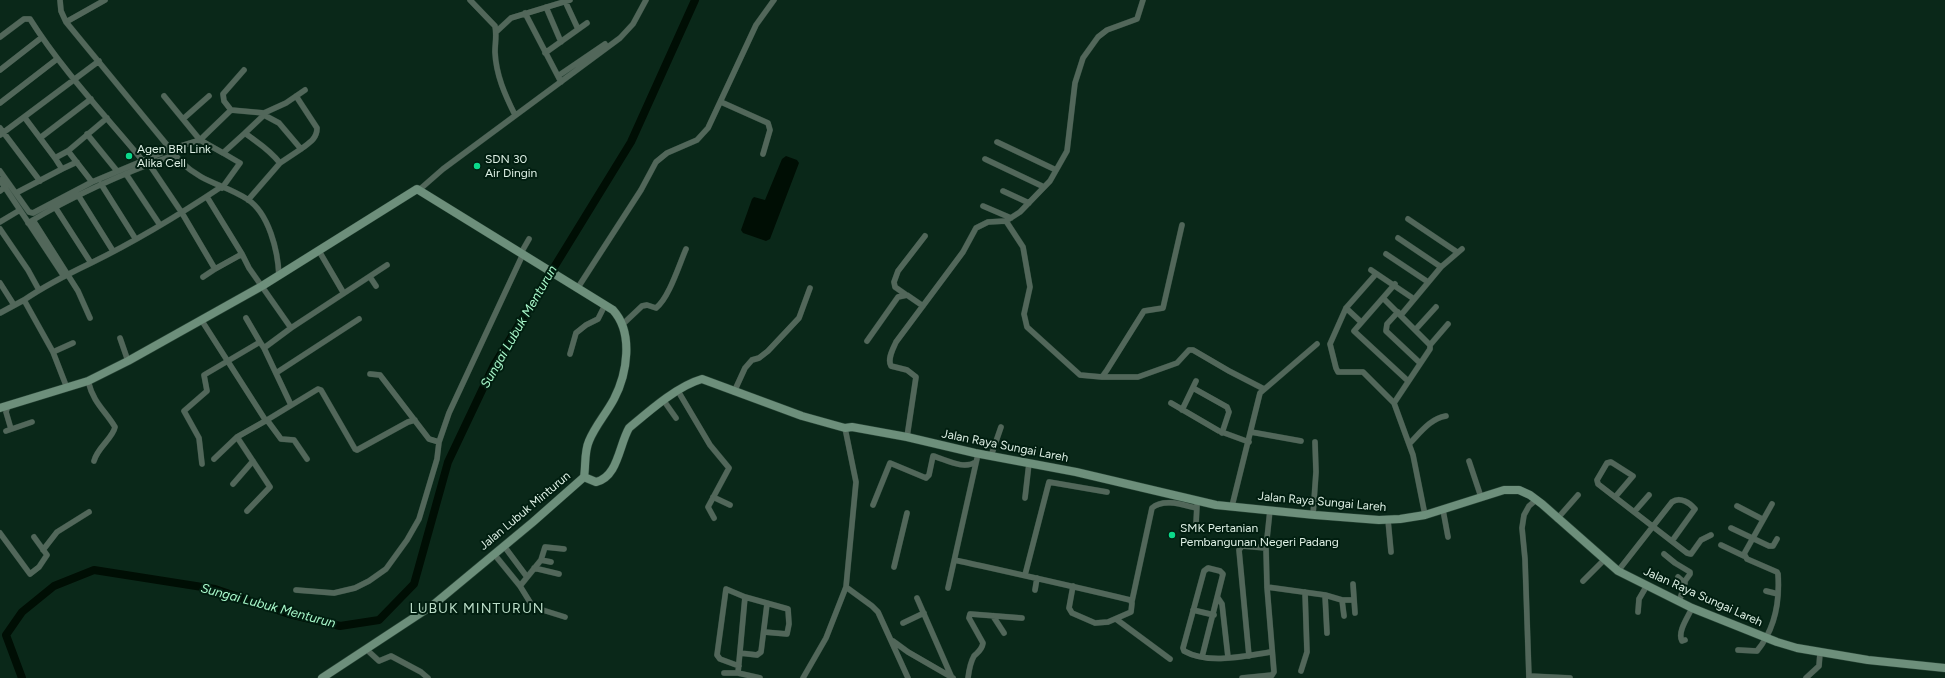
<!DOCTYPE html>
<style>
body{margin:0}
canvas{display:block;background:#0a2819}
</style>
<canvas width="1945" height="678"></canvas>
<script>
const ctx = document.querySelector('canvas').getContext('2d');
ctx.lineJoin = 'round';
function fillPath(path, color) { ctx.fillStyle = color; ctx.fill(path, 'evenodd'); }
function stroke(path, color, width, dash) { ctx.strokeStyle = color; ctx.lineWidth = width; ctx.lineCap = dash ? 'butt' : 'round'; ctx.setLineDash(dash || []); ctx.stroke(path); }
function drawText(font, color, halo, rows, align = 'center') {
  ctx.font = font + ' Figtree,sans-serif'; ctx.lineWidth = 4; ctx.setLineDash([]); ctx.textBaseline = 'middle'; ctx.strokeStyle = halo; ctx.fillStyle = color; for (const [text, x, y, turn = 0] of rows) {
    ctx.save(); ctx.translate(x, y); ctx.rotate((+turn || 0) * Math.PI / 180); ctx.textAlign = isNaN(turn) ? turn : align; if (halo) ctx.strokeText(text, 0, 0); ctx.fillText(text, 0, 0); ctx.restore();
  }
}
const water = new Path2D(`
 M 786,156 L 797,160 L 799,163 L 770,239 L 766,241 L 743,233 L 741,230 L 752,199 L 754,197 L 765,200 L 782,159 Z`);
const river = new Path2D(`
 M 22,678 L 6,635 L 22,612 L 54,586 L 94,570 L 215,589 L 289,614 L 340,626 L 379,620 L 414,584 L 448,462 L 494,365 L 631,142 L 695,0`);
const street = new Path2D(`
 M 60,0 L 61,11 L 66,22 L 181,162 C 203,183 223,184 247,199 C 269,213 278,251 279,276
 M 470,0 L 495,26 C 497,35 495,43 495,52 C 496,75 505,95 515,115
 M 565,1 L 578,29
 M 546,7 L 561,42
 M 525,13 L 561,82
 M 66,22 L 105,0
 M 496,32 L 511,18 L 570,0
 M 0,37 L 24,19 L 30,19 C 62,70 105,115 143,161
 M 545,53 L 587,23
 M 0,70 L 41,38
 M 558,76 L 605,44
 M 164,96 L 200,140 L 223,153 L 245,133 C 259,144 268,148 280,163 L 248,200
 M 296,96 L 317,128 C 317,139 309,143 301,149
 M 721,102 L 768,123 L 770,130 L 763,154
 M 0,103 L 57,59
 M 231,110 L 224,101 L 223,94 L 244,70
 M 264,115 L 279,123 L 301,149 L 280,163
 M 25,118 L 55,158
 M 183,119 L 209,96
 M 0,128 L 40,181
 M 245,133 L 264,115 L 264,113
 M 87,134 L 117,171
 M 0,135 L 99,61
 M 40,138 L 91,99
 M 997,142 L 1056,170
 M 68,151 L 92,182
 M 985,159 L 1044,187
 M 149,164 L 182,213 L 215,269 L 242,254 L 207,197
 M 62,169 L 77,162
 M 0,171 L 29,212 L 33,213 L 92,182 L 171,149 L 200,140 L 231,110 L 264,113 L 286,103 L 305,90
 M 126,174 L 160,225
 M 0,180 L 20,210
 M 101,184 L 135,238
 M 222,188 L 240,163 L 223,153
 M 419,190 L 443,169 L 620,38 L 633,24 L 646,0
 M 0,191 L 5,187
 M 1003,191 L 1029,203
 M 16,193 L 62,169 L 55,158 L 68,151 L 107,118
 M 78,195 L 113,251
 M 983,206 L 1011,218
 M 55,207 L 91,263
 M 1408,219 L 1457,252
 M 33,220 L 78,291 L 90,318
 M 1006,221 L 1023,247 L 1030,287 L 1024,314 L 1027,327 L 1080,375 L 1102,377 L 1107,370 L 1144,311 L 1163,308 L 1182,225
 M 0,222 L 20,210 L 63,275
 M 28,223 C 74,195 124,173 174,155
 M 0,229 L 28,270 L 39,290
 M 1398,238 L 1441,267
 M 319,251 L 343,292
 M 521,253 L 529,239
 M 1386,254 L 1428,282
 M 1371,270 L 1414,299
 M 1376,274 L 1346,308 L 1330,344 L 1336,368 L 1338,372 L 1363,372 L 1394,403 L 1413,455 L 1425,515
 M 203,277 L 215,269
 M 370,277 L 376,286
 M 0,283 L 14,305
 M 1395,284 L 1354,331 L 1408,381
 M 577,289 L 641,190 L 656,162 L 667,153 L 697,140 L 708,128 L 756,25 L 774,0
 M 905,294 L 895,287 L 894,282 L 898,271 L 925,236
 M 1383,298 L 1430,345 L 1430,349 L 1394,403
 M 1346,308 L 1361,322
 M 1398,312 L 1387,324 L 1386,331 L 1420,363
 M 0,313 L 24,300
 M 1401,315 L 1441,267 L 1462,249
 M 246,318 L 260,342
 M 202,321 L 266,421
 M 623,324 L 642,306 L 647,305 L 656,308 C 669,298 679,265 686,249
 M 291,328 L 387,265
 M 1416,329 L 1436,307
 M 120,338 L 128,361
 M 867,341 L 898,297 L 907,295 L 923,306
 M 1430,345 L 1448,324
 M 264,348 L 291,405
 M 53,352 L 73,343
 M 570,354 L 576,333 L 586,325 L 598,319 L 605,305
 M 276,373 L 359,319
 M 370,374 L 380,375 L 429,439 L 439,442
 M 1102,377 L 1138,377 L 1177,363 L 1189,350 L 1193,350 L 1229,371 L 1264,389
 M 88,381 C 94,404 104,409 115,427 C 113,438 97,448 94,461
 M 67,388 L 53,352 L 24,300 C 46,285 68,274 91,263 C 136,241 179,215 221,187
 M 1193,388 L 1227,407 L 1229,412 L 1222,433
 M 678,391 L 710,445 L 729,468 L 708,507 L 714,518
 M 734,392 L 745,368 L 752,360 L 759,358 L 768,351 L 799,318 L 810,288
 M 664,401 L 676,418
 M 1171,403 L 1219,431 L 1249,442
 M 8,405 L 6,412 L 11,429
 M 1182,410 L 1196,381
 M 6,431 L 32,422
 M 1251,432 L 1301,441
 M 237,437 L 270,487 L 247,511
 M 907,437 L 916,377 L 907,370 L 891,366 C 887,359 893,349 896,342 L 963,252 L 976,228 L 988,222 L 1006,221 L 1020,212 L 1050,181 L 1067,151 L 1075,83 L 1083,58 L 1098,37 L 1107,30 L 1137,19 L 1143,0
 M 1410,443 C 1420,433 1431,418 1446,416
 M 991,456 L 1001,427
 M 214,459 L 237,437 L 267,420
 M 307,459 L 294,440 L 281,439 L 267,420 L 318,389 L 321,390 L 355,449 L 357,450 L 408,422 L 415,420
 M 1469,461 L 1481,497
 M 202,464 L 199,438 L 184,411 L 207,391 L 204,375 L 260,342 L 264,348 L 291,328 L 249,268 L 242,254
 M 233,484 L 253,461
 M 1616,496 L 1633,476 L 1611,462 L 1607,463 L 1597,480 L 1598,484 L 1687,553 L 1691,554 L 1701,540 L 1711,535
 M 713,497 L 730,505
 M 1025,498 L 1029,463
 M 873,505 L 890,463 L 926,478 L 929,475 L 933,456 C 947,460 963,470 976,462
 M 1232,506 L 1260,393 L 1317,344
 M 1737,506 L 1762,519
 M 1443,510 L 1448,537
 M 1635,511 L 1649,495
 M 1313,515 L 1316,472 L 1315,442
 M 1557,519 L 1578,495
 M 1388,520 L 1391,552
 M 1196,524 L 1197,505
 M 1731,528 L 1769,546 L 1773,546 L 1777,539
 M 0,533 L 30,574 L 39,567 L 47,555 L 34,537
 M 1721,545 L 1744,556
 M 504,546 L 527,577
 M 43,550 L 57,532 L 89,512
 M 494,554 L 520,586 L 541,560 L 545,547 L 564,549
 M 1664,554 L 1675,563 L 1690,572 L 1690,574 L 1685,581
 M 541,560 L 551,562
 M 955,560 C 1013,573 1072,586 1130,600 L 1132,603 L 1131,612 L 1108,622 L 1095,623 L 1072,613 L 1069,608 L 1073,586
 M 894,567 L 907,513
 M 534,568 L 559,574
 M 1618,571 L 1672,502 C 1680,496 1690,503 1695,509 L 1672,541
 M 1025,575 L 1049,482 L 1107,492
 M 1678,577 L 1685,583 L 1679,602
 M 1583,581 L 1604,560
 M 1353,584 L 1355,613
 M 520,586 L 533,607 L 565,617
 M 846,587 L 872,606 L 878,612 L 908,678
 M 1267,587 L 1325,595 L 1342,600 L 1354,600
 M 948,588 L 978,454
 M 296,590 L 334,593 L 355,588 L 369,581 L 386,569 L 407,540 L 419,519 L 437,459 L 439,442 L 449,413 L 523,254
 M 1035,590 L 1037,578
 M 1766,591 L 1778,594
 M 1325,595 L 1327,633
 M 917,598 L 952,678
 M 1218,598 L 1222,604 L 1228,657
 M 1342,600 L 1344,616
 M 1132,601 L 1152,508 C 1164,498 1183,505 1196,508
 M 1193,610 L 1214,615
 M 1638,612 L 1639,599 L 1646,587
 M 993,616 L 1004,633
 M 1116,619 L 1170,659
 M 903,623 L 924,613
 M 1685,640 L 1682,641 C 1677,632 1688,617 1692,608
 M 893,641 L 908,652 L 953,678
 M 366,649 L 379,661 L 391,656 L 421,672 L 428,678
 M 1738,650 L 1757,651 C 1775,629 1780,603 1778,574 L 1777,572 L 1747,559 L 1744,554 L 1772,504
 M 740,653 L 757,655 L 761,652 L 767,604
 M 1249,656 L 1239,550 L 1242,546 L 1266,548
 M 1202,657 L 1223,574 L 1220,571 L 1208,568 L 1204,571 L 1183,648 L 1184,651 C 1209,665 1245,656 1271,652
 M 739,666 L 720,659 L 717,655 L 726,589 L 745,597 L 788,609 L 789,624 L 787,634 L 764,632
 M 1301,671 L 1307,652 L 1305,592
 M 724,673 L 738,673 L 760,678
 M 738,673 L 745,597
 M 1529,676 L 1570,678
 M 803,678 L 826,638 L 846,587 L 856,482 L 845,428
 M 968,678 C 969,670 970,663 974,656 C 978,652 982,650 983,643 L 969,618 L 970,614 L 1022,618
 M 1242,678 L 1272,675
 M 1270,678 L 1274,672 L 1267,587 L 1266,548 L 1270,510
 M 1529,678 L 1525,559 L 1522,528 L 1524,515 L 1529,506 L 1536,500
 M 1806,678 L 1819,666 L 1820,653`);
const secondary = new Path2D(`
 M 0,408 L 88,381 L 128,361 L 262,286 L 417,189 L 613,310 C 634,333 627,374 614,399 C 606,414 595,426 589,441 C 584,452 586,465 584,477 L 533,522 L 433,605 L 322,678
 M 584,477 L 596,482 C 618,477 619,445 629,428 C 648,412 677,386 702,379 L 802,416 L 845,428 L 852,427 L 907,437 L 975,453 L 1076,472 L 1216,505 L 1315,515 L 1379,520 L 1400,519 L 1425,515 L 1504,490 L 1519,490 L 1530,495 L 1542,504 L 1618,571 L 1692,608 L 1777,642 L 1797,648 L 1868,660 L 1945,668`);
const markers = [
 [129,156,4,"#0bd98a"],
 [477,166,4,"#0bd98a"],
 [1172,535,4,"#0bd98a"]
];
const poiNames = [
 ["Agen BRI Link",137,149],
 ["Alika Cell",137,163],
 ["SDN 30",485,159],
 ["Air Dingin",485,173],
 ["SMK Pertanian",1180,528],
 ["Pembangunan Negeri Padang",1180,542]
];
const streetNames = [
 ["Jalan Raya Sungai Lareh",1005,446,11],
 ["Jalan Raya Sungai Lareh",1322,502,5],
 ["Jalan Lubuk Minturun",525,511,-40],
 ["Jalan Raya Sungai Lareh",1703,597,24]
];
const waterNames = [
 ["Sungai Lubuk Menturun",519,327,-60],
 ["Sungai Lubuk Menturun",268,606,15]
];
const quarterNames = [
 ["LUBUK MINTURUN",477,609]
];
fillPath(water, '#000e04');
stroke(river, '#000e04', 8);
stroke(street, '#284436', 6);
stroke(secondary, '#284436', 9);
stroke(street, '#52675a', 5.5);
stroke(secondary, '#6d8f7b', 8);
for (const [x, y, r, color] of markers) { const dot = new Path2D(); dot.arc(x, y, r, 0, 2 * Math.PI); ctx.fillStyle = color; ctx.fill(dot); stroke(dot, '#011e10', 1.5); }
drawText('12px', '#def0e5', '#011e10', poiNames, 'left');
drawText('12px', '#def0e5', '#011e10', streetNames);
drawText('italic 13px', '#a8f8ca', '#011e10', waterNames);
ctx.letterSpacing = '1px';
drawText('14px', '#bcdec9', '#011e10', quarterNames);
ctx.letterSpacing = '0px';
</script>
